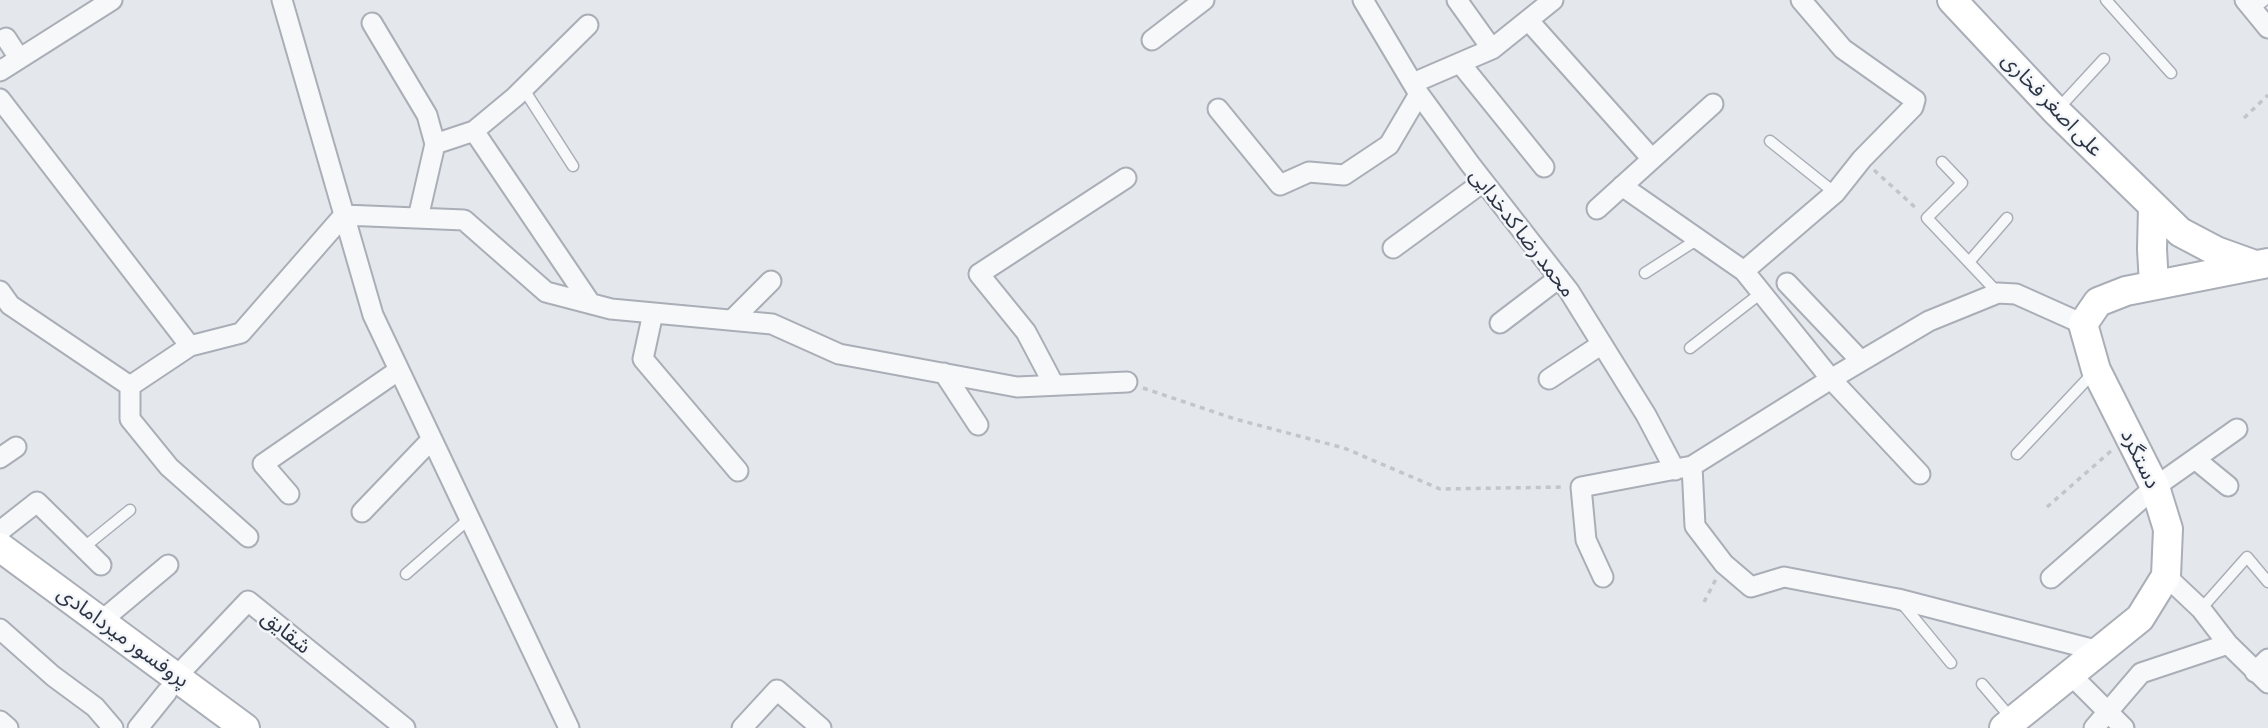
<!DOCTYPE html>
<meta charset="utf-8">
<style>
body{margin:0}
canvas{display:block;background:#e4e7ec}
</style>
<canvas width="2268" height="728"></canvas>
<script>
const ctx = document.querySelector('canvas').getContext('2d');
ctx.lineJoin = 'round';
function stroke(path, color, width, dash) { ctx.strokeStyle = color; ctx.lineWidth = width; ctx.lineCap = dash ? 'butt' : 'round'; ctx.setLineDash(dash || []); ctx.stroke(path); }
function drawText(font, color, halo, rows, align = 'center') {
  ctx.font = font + ' "Alegreya Sans","Noto Sans Arabic",sans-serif'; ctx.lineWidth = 5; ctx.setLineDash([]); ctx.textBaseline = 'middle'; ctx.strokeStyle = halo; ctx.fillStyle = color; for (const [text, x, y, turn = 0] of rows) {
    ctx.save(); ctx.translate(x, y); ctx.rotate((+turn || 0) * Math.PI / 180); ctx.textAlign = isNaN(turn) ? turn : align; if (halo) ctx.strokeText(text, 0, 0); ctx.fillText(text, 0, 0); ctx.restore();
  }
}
const path = new Path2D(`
 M 2244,118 L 2268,95
 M 1874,170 L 1918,210
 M 1143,388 L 1235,419 L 1344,448 L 1440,489 L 1565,487
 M 2047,507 L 2111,451
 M 1704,602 L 1716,579`);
const lane = new Path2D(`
 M 2106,0 L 2171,73
 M 2253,9 L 2265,0
 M 523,88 L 573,166
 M 2057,110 L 2104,59
 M 1770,141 L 1835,193
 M 1942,162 L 1962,183 L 1927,218 L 1998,293
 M 1969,262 L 2007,218
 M 1645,273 L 1698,239
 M 1690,348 L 1761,293
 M 2017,454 L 2093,373
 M 83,548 L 130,510
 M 406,574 L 470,518
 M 1901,602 L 1951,663
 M 2201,609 L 2247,557 L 2268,582
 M 1982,684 L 2011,718`);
const street = new Path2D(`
 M 282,0 L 373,315 L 569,728
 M 1363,0 L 1419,94 L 1470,164 L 1569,291 L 1646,415 L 1675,470
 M 1457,0 L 1492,49
 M 1801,0 L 1843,49 L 1915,100 L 1913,107 L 1862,159 L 1835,193 L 1744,271 L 1831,379 L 1929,321 L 1998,293 L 2016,294 L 2083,324
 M 2245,0 L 2268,28
 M 1528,20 L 1652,159
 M 372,23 L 427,115 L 435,144 L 418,218
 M 6,38 L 19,58
 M 1152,40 L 1204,0
 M 1460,63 L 1544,167
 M 0,71 L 112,0
 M 1413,83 L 1492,49 L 1553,0
 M 0,99 L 190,346 L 130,386 L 10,305 L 0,291
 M 1218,109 L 1280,185 L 1309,172 L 1344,175 L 1389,145 L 1419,94
 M 474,131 L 591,304
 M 435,144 L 474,131 L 515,97 L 588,25
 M 1622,186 L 1744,271
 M 1597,209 L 1713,104
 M 1393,248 L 1483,182
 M 1787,283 L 1861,361
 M 653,313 L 643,359 L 738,471
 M 732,320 L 771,281
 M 1500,323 L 1559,278
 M 190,346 L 241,333 L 344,215 L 464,220 L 546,292 L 611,309 L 772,324 L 839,354 L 1017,387 L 1127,382
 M 944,373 L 978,425
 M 1549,379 L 1602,344
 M 1054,385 L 1026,332 L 979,274 L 1126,178
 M 130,386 L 130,419 L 169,467 L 248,537
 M 0,458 L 16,447
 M 2195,459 L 2228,486
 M 1692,466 L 1695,526 L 1724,564 L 1751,587 L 1784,577 L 1898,599 L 2099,651
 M 289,494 L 263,464 L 399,370
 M 362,512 L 432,439
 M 0,531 L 37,502 L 101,565
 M 2166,576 L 2201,609 L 2228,644 L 2268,683
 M 1603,577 L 1586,540 L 1581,487 L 1692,466 L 1831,379 L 1920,474
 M 2051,578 L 2155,487 L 2237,429
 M 100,622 L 168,565
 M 0,629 L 53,676 L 95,707 L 113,728
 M 2255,672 L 2268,659
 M 2070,674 L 2124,728
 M 177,676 L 248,601 L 405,728
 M 0,721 L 8,728
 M 138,728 L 167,692
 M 742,728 L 777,690 L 821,728
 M 2094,728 L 2141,673 L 2228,644`);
const secondary = new Path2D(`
 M 1952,0 L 2056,111 L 2180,232 L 2216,251 L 2255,265
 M 2153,207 L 2152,249 L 2154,285
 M 0,547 L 245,728
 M 2004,728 L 2140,618 L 2166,576 L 2168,529 L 2155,487 L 2096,370 L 2083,324 L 2098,302 L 2126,291 L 2268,263`);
const streetNames = [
 ["علی اصغر فخاری",2052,105,46],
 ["محمد رضا کدخدایی",1522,233,52],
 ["دستگرد",2140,459,64],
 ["شقایق",286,632,39],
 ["پروفسور میردامادی",123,637,36]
];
stroke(lane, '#a9aeb7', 13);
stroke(street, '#a9aeb7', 23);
stroke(secondary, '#a9aeb7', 32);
stroke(path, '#c2c5cb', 3.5, [5, 5]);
stroke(lane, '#f7f8fa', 10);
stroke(street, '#f7f8fa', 19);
stroke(secondary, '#fff', 28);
drawText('21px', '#2b3445', '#f4f6f9', streetNames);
</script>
